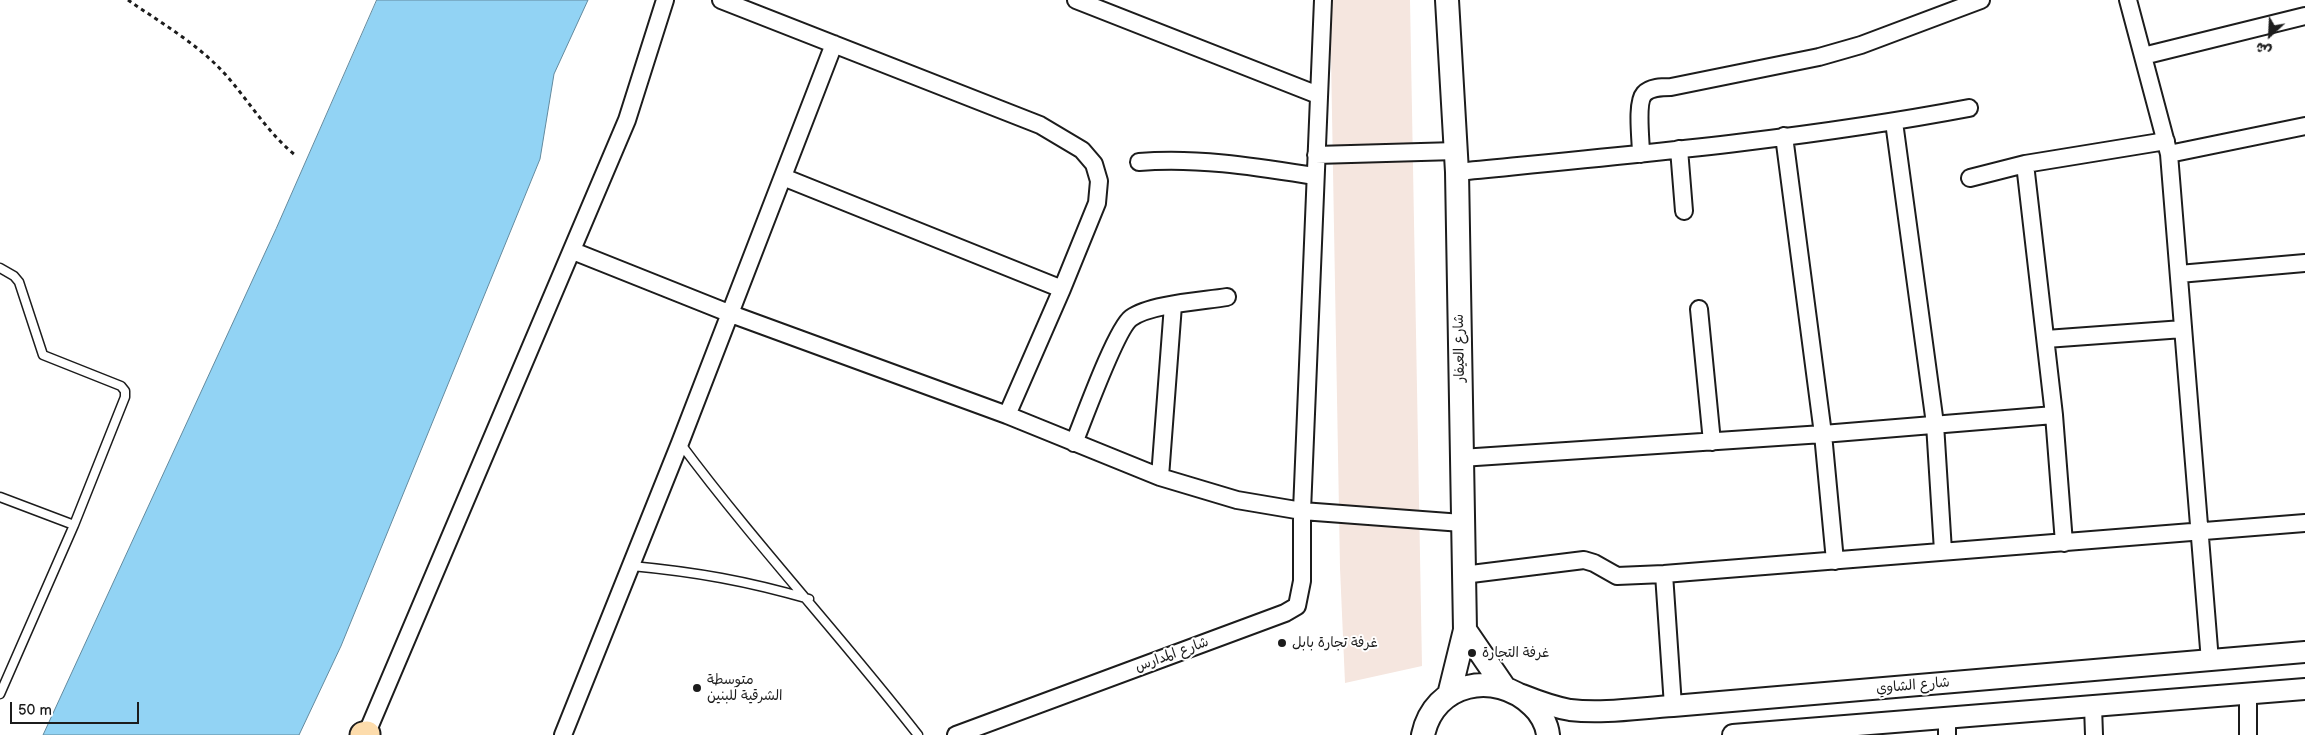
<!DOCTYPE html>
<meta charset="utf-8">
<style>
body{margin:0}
#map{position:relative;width:2305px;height:735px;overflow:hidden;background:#fff;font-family:"Balsamiq Sans","Playpen Sans Arabic",sans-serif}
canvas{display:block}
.north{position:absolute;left:2245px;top:10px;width:50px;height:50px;-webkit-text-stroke:4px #fff;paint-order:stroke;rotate:205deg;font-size:14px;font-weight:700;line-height:20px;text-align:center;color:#1c1c1c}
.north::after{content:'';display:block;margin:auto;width:18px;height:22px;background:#1c1c1c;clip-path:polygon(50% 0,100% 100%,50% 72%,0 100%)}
.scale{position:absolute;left:10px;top:702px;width:129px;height:22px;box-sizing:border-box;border:2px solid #1c1c1c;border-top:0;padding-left:6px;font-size:15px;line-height:18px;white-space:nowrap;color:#1c1c1c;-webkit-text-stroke:4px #fff;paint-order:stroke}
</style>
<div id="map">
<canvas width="2305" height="735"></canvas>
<div class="north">ش</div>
<div class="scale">50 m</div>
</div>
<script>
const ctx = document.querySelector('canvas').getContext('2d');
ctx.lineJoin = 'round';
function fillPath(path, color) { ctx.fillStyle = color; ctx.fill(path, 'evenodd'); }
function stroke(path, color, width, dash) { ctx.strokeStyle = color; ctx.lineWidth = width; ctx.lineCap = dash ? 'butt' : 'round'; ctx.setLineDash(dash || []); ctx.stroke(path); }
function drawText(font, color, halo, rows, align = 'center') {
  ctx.font = font + ' "Balsamiq Sans","Playpen Sans Arabic",sans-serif'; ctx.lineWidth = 4; ctx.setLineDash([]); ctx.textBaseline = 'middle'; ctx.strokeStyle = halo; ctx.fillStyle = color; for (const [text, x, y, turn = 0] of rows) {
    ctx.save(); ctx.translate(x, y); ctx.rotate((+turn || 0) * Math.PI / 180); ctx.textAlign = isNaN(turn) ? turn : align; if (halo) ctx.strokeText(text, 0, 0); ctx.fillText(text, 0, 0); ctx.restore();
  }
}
const built = new Path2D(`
 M 1330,0 L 1410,0 L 1422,666 L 1345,683 L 1340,568 Z`);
const water = new Path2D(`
 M 377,0 L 588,0 L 554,74 L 540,159 L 341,646 L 299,735 L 43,735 L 276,229 Z`);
const path = new Path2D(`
 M 128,0 C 161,23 198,44 225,74 C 249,101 267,132 295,155`);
const service = new Path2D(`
 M 0,268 L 14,276 L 19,282 L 43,355 L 121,386 L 125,391 L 125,397 L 74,525 L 0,694
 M 680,443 C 755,544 841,636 918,735
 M 0,497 L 74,525
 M 632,566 C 696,572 747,581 809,599`);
const minor = new Path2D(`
 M 721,0 L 1040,125 L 1082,150 L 1094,164 L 1099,181 L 1097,203 L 1062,289 L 1007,415
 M 1076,0 L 1318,95
 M 2128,0 L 2169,154 L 2210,661
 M 2143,56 L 2305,16
 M 1894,122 L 1935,424 L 1943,551
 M 1784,136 L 1823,434 L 1835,561
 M 1679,149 L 1684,211
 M 1641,154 C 1641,141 1636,103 1644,94 C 1650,87 1662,87 1671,87 L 1819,57 L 1861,45 L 1981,0
 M 2169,154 L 2305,126
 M 1316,155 L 1456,151
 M 1139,162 C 1197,157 1257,167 1315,176
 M 2025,164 L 2054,415 L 2064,543
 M 1457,172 C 1628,155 1800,140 1969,108
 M 783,177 L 1062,289
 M 1970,178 L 2025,164 L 2166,141
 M 573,251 L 731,314 L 1007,415 L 1160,477 L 1237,500 L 1302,511 L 1462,523
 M 2179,274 L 2305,263
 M 1699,309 L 1712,442
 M 2046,339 L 2183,329
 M 1074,443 C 1083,421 1116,329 1131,318 C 1150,304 1203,301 1227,297
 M 1461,458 L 1823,434 L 2054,415
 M 1160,477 L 1173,305
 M 1664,574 L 1673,706
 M 1463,575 L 1584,560 L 1594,563 L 1617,576 L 1664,574 L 2305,523
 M 2248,693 L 2248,735
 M 2093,706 L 2094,735
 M 1947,718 L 1947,735
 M 366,735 L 627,120 L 665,0
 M 563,735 L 680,443 L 834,44
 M 956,735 L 1285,613 L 1297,606 L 1302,581 L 1302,511 L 1323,0`);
const tertiary = new Path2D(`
 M 1522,695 C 1537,701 1553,707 1570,710 C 1603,714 1640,708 1673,706 L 2305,652
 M 1733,735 L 2305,689`);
const secondary = new Path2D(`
 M 1447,0 L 1457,172 L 1465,630 L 1449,695
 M 1465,630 L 1504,687
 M 1423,735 C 1434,682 1495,670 1532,705 C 1540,712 1547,724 1548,735`);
const primary = new Path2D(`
 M 363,735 L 367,734`);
const markers = [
 [1282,643,5,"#1c1c1c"],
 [1472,653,5,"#1c1c1c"],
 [697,688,5,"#1c1c1c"]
];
const streetNames = [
 ["شارع العيفار",1460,348,-91],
 ["شارع المدارس",1172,655,-20],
 ["شارع الشاوي",1913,686,-5]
];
const poiNames = [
 ["غرفة تجارة بابل",1292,643],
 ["غرفة التجارة",1482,653],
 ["متوسطة",707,680],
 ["الشرقية للبنين",707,696]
];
fillPath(built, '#f5e6df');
fillPath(water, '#92d3f4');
stroke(water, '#638a9e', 1);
stroke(service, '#1c1c1c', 11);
stroke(minor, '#1c1c1c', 20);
stroke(tertiary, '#1c1c1c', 24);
stroke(secondary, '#1c1c1c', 26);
stroke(primary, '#1c1c1c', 29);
stroke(path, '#1c1c1c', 3, [4, 4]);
stroke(service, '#fff', 8);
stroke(minor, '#fff', 16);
stroke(tertiary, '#fff', 20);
stroke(secondary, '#fff', 22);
stroke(primary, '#fddcac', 25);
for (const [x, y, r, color] of markers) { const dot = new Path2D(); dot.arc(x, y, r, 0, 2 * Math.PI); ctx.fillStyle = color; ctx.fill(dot); stroke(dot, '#fff', 2); }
drawText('14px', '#1c1c1c', '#fff', streetNames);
drawText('14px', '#1c1c1c', '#fff', poiNames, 'left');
</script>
